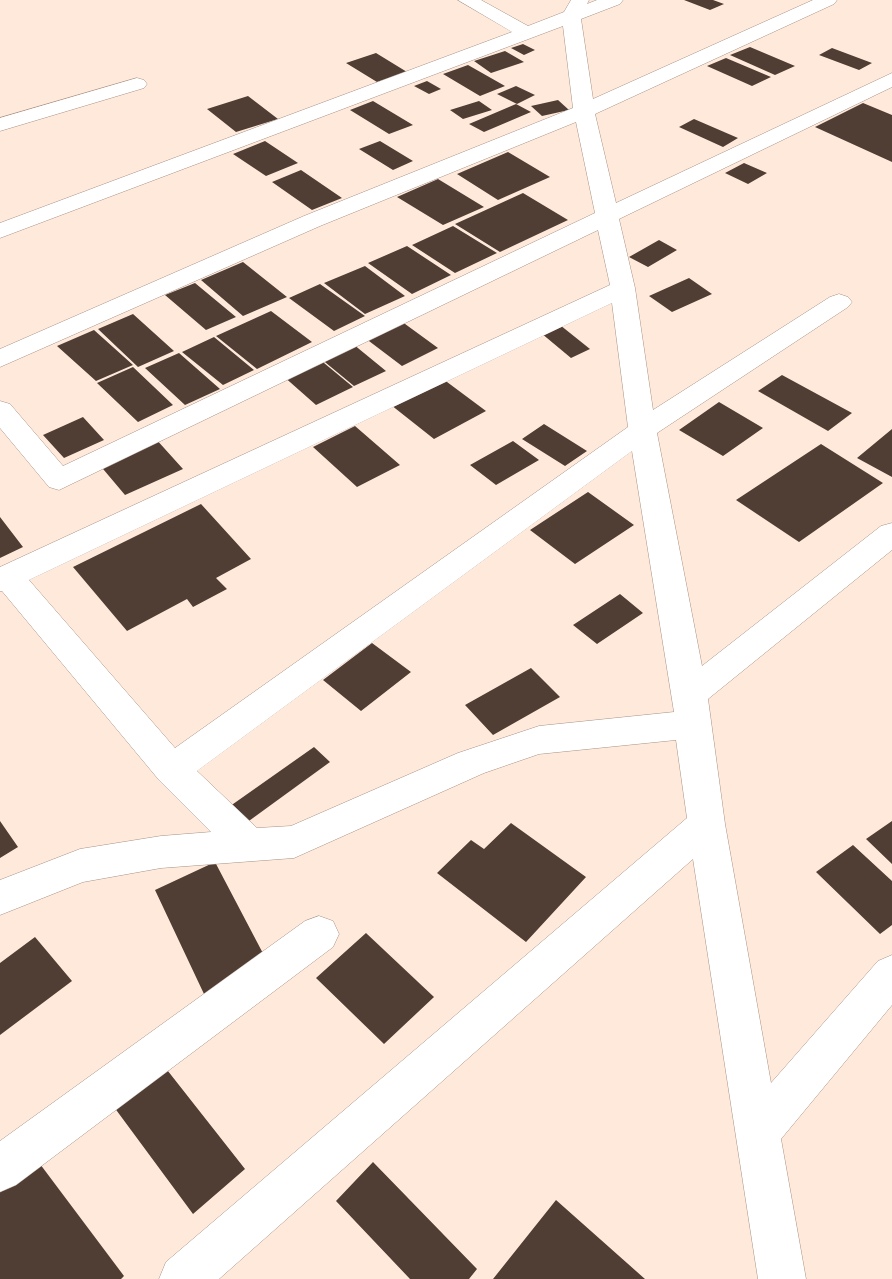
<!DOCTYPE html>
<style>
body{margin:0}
canvas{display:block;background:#ffe9db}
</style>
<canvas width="892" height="1279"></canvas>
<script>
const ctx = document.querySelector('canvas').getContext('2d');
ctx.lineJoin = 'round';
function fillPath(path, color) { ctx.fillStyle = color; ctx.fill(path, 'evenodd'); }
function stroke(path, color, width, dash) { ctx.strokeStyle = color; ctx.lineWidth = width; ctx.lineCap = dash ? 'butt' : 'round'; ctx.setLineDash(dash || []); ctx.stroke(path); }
const building = new Path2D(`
 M 684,0 L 713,0 L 724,4 L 710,10 Z
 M 523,44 L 535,50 L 524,55 L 511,48 Z
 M 750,47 L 795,66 L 775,75 L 730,55 Z
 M 832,48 L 872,63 L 859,70 L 819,55 Z
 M 505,51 L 524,62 L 491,73 L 474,61 Z
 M 376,53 L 407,72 L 377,82 L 346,63 Z
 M 726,58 L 771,77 L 752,86 L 707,66 Z
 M 468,65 L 505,86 L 480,96 L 443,74 Z
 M 427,81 L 441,89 L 429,94 L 414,86 Z
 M 516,86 L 535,95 L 517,104 L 497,94 Z
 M 248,96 L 278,119 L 236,132 L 207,109 Z
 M 558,100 L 569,110 L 542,116 L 531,106 Z
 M 373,101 L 413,125 L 389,134 L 350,110 Z
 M 479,101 L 492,110 L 463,119 L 450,110 Z
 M 863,103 L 892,115 L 892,162 L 815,127 Z
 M 516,104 L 531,112 L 484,132 L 469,124 Z
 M 694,119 L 738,138 L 723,147 L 679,127 Z
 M 265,141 L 298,163 L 266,176 L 233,154 Z
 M 380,141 L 413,161 L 393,170 L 359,149 Z
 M 508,152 L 550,177 L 498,200 L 457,174 Z
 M 744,163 L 767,173 L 748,184 L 725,173 Z
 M 301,170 L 342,198 L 312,210 L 272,182 Z
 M 438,179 L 484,207 L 443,225 L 397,197 Z
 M 523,193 L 568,220 L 500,252 L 455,224 Z
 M 453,226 L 497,253 L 455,273 L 412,245 Z
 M 659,240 L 677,250 L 648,267 L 629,257 Z
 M 407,246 L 451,275 L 412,294 L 368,263 Z
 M 243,262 L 287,297 L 243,316 L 201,280 Z
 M 365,266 L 405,296 L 365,314 L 324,283 Z
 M 689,278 L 712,294 L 672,312 L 649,296 Z
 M 195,283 L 236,317 L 206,330 L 165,295 Z
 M 320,284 L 365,316 L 334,331 L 289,298 Z
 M 271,311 L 312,342 L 257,369 L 216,336 Z
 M 133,314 L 174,351 L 138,367 L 98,329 Z
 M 401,321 L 438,348 L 402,366 L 365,338 Z
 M 560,325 L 590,349 L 571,358 L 541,333 Z
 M 94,330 L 133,365 L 96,381 L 57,346 Z
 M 214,337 L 254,370 L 223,385 L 182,352 Z
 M 353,344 L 386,371 L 354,386 L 320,358 Z
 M 179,353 L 220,389 L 185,405 L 145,368 Z
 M 318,358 L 353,387 L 316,405 L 282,375 Z
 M 133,367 L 173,405 L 138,422 L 97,383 Z
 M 782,375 L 852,413 L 828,431 L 758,391 Z
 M 443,379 L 486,411 L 434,439 L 391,405 Z
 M 719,402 L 763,428 L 723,456 L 679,430 Z
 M 83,417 L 104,440 L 64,458 L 43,435 Z
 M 544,424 L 587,451 L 565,466 L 522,439 Z
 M 355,426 L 400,465 L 357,487 L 313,447 Z
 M 892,429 L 892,477 L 857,458 Z
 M 155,438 L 183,469 L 125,495 L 98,463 Z
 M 513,441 L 539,460 L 496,485 L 470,465 Z
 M 821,444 L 883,483 L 799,542 L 736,500 Z
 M 588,492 L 634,525 L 575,564 L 530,530 Z
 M 201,504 L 251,559 L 216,578 L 227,589 L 193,607 L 187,599 L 127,631 L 73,567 Z
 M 0,517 L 23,547 L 0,558 Z
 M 620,594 L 643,613 L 597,644 L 573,625 Z
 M 372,643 L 411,672 L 361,711 L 323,680 Z
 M 531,668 L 560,697 L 493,735 L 465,705 Z
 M 314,747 L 330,762 L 242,826 L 226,809 Z
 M 0,821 L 18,847 L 0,858 Z
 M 892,821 L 892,864 L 866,839 Z
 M 511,823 L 586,877 L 526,942 L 437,873 L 471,840 L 484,849 Z
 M 853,845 L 892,881 L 892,925 L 880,934 L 816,872 Z
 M 215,862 L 267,961 L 204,994 L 155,890 Z
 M 366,933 L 434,997 L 384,1044 L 316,978 Z
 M 35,937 L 72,981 L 0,1035 L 0,963 Z
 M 164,1066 L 245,1169 L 193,1214 L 114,1107 Z
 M 37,1160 L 124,1276 L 121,1279 L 0,1279 L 0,1191 Z
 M 373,1162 L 477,1269 L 469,1279 L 410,1279 L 336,1201 Z
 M 556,1200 L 645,1279 L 493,1279 Z`);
const minor = new Path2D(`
 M 458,0 L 481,0 L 528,26 L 564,12 L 571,0 L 589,0 L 587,4 L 597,0 L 623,0 L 620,4 L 581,19 L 593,99 L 813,0 L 837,0 L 834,4 L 595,114 L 616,203 L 892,73 L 892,87 L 619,219 L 635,288 L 653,410 L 830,297 L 839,294 L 848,297 L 852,302 L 848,307 L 657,433 L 702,666 L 881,526 L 892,523 L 892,550 L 708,699 L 725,824 L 771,1083 L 878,961 L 892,955 L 892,1005 L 781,1139 L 806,1279 L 758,1279 L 693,859 L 219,1279 L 159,1279 L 166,1262 L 687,818 L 676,740 L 539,754 L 484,773 L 294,858 L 161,868 L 83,882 L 0,915 L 0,880 L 80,849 L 161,836 L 211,832 L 159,780 L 2,591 L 0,591 L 0,567 L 610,285 L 598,230 L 59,490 L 49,487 L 0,428 L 0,401 L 10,404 L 63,466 L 595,213 L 576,122 L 320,226 L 0,367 L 0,349 L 304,216 L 573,108 L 563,26 L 0,238 L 0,223 L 512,32 ZM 612,303 L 628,427 L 175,748 L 29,580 ZM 632,451 L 674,712 L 539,726 L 458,753 L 291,826 L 257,828 L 197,771 Z
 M 137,78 L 144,80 L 147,84 L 144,88 L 0,131 L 0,118 Z
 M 319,916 L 333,921 L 339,934 L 333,947 L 16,1185 L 0,1192 L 0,1141 L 305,921 Z`);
fillPath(building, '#503e35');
stroke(minor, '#a69285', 1);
fillPath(minor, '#fff');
</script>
